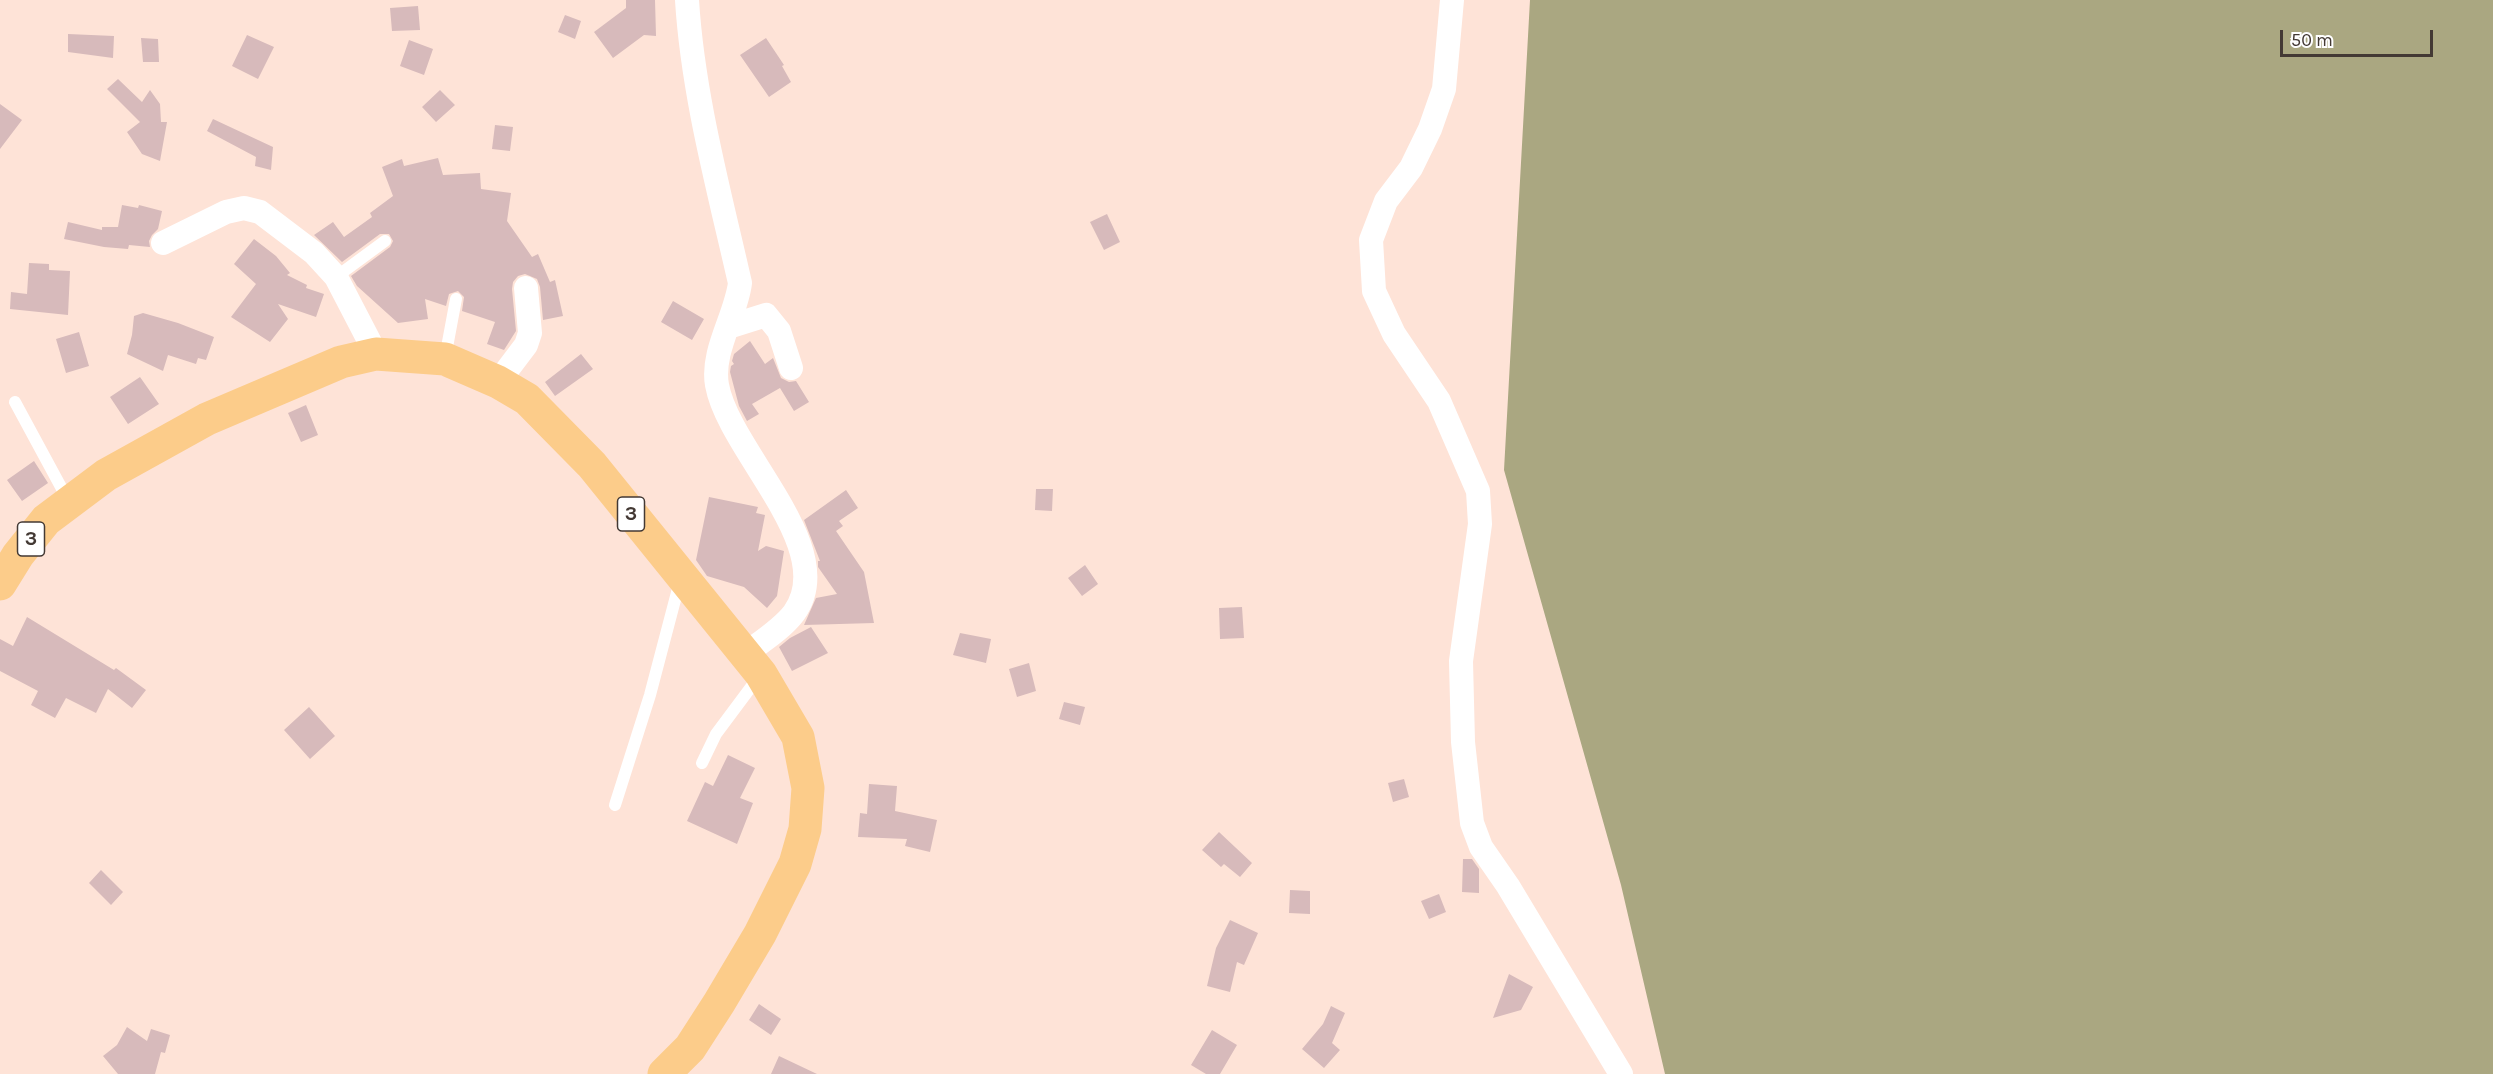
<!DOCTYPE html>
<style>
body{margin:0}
#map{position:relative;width:2493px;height:1074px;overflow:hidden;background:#fee3d7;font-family:Karla,sans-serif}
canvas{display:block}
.scale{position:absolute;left:2280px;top:30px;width:153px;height:27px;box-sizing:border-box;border:3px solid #433934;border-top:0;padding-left:8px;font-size:18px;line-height:21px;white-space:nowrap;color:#433934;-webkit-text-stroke:4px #fff;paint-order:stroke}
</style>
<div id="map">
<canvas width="2493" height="1074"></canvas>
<div class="scale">50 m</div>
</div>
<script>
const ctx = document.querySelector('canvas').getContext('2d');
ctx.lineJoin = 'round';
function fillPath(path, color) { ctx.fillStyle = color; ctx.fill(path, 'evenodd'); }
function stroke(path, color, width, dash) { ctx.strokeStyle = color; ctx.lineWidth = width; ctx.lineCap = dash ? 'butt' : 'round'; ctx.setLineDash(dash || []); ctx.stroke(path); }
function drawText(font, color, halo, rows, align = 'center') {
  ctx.font = font + ' Karla,sans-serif'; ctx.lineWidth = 5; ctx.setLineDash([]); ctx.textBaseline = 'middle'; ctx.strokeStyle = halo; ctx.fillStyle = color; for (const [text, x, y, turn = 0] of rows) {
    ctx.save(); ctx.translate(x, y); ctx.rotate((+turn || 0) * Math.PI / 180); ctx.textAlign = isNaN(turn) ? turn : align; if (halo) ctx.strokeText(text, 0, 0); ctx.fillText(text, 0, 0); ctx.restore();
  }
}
const forest = new Path2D(`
 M 1530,0 L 2493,0 L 2493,1074 L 1665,1074 L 1621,885 L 1504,470 Z`);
const building = new Path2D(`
 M 626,0 L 655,0 L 656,36 L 644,35 L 613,58 L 594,32 L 626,8 Z
 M 418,6 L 420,30 L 392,31 L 390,8 Z
 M 565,15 L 581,21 L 575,39 L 558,32 Z
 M 68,34 L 114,36 L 113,58 L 68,52 Z
 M 247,35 L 274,47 L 258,79 L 232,66 Z
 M 141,38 L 158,39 L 159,62 L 143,62 Z
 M 766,38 L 784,65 L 782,66 L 791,82 L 769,97 L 740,55 Z
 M 409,40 L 433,49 L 424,75 L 400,66 Z
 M 118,79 L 142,102 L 150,90 L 160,104 L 161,122 L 167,122 L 160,161 L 142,154 L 127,132 L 140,122 L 107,89 Z
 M 440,90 L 455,105 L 436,122 L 422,107 Z
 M 0,104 L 22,120 L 0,149 Z
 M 213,119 L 273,147 L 271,170 L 255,166 L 256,157 L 207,131 Z
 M 495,125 L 513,127 L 510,151 L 492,149 Z
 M 438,158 L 443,175 L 480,173 L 481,189 L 511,193 L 507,221 L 532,257 L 538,254 L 550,282 L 555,280 L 563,316 L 543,320 L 540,287 L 537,279 L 525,274 L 518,276 L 513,282 L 512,289 L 516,331 L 504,350 L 487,344 L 495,322 L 462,311 L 464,297 L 458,291 L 449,294 L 446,306 L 425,299 L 428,319 L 398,323 L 357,286 L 351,276 L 390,247 L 393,241 L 389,234 L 380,234 L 342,262 L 314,235 L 333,222 L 344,237 L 372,217 L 370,213 L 393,196 L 382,167 L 402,159 L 404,166 Z
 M 122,205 L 138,208 L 139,205 L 162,211 L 158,229 L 152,235 L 149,241 L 150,247 L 129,245 L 128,249 L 104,247 L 64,239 L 68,222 L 102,230 L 102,227 L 118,227 Z
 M 1107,214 L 1120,242 L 1104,250 L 1090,222 Z
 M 254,239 L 276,256 L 290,273 L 287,275 L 307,285 L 306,288 L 324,294 L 316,317 L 278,304 L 288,319 L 270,342 L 231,317 L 256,284 L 234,264 Z
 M 29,263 L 49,264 L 49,270 L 70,271 L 68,315 L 10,309 L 11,292 L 27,294 Z
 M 673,301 L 704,319 L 692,340 L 661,322 Z
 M 143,313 L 178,323 L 214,337 L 206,360 L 198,358 L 196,364 L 168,355 L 163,371 L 127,354 L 132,335 L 134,316 Z
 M 79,332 L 89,366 L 66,373 L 56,339 Z
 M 750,341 L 765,364 L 773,358 L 781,378 L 789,382 L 796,381 L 809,402 L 794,411 L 780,388 L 752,404 L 759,414 L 747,421 L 739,406 L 730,372 L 731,366 L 734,364 L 732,361 L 734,354 Z
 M 581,354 L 593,369 L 555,396 L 545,382 Z
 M 140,377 L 159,404 L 128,424 L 110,397 Z
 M 306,405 L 318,435 L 301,442 L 288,413 Z
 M 34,461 L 48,483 L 22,501 L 7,480 Z
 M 1036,489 L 1053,489 L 1052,511 L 1035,510 Z
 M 846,490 L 858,508 L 839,521 L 843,526 L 836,531 L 864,572 L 874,623 L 804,625 L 816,598 L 837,594 L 818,567 L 818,561 L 820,561 L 804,520 Z
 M 709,497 L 758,507 L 756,513 L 765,515 L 758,551 L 766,546 L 784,551 L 777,596 L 767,608 L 744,587 L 707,576 L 696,560 Z
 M 1085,565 L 1098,584 L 1082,596 L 1068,578 Z
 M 1242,607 L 1244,638 L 1220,639 L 1219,608 Z
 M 27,617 L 114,670 L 116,668 L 146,690 L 132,708 L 108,689 L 96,713 L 66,698 L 55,718 L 31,705 L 38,691 L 0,671 L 0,639 L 13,646 Z
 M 811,627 L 828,653 L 792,671 L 779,647 L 790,638 Z
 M 960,633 L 991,639 L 986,663 L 953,655 Z
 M 1029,663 L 1036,691 L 1017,697 L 1009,669 Z
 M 1064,702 L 1085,707 L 1080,725 L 1059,719 Z
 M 309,707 L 335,736 L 310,759 L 284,730 Z
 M 728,755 L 755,768 L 740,798 L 753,803 L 737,844 L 687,821 L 705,782 L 713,786 Z
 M 1404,779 L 1409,797 L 1393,802 L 1388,783 Z
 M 869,784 L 897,786 L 895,811 L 937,820 L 930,852 L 905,846 L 907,839 L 858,837 L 860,813 L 867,814 Z
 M 1219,832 L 1252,863 L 1240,877 L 1224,864 L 1221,867 L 1202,850 Z
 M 1463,859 L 1472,859 L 1479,869 L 1479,893 L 1462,892 Z
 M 101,870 L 123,892 L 111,905 L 89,883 Z
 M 1290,890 L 1310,891 L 1310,914 L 1289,913 Z
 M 1439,894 L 1446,912 L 1429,919 L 1421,901 Z
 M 1230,920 L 1258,933 L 1244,965 L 1237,962 L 1230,992 L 1207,986 L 1216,948 Z
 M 1509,974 L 1533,987 L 1521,1010 L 1493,1018 Z
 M 759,1004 L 781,1019 L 771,1035 L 749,1020 Z
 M 1331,1006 L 1345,1013 L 1332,1043 L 1340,1050 L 1324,1068 L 1302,1049 L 1323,1024 Z
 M 127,1027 L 147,1041 L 151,1029 L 170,1035 L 165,1053 L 161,1052 L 155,1074 L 118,1074 L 103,1056 L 117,1045 Z
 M 1212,1030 L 1237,1045 L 1220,1074 L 1206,1074 L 1191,1065 Z
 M 779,1056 L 817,1074 L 771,1074 Z`);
const lane = new Path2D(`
 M 336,277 L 385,241
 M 445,358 L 456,299
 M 15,402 L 68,500
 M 702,763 L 716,734 L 760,675
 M 615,805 L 650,695 L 680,581`);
const street = new Path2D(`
 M 687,0 C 693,96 719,190 740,283 C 736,316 711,351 717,385 C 729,452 841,548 794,613 C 782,629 761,642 745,654
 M 1452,0 L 1444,89 L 1430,129 L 1411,168 L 1386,201 L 1371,240 L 1374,291 L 1394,334 L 1439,401 L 1478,491 L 1480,524 L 1461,661 L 1463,742 L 1472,823 L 1481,847 L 1508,886 L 1621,1074
 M 163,243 L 226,212 L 244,208 L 260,212 L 314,253 L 336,277 L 376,354
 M 728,327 L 766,315 L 779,331 L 791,368
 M 498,382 L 526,345 L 530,333 L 526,288`);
const highway = new Path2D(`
 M 0,584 L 18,555 L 46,520 L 106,475 L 207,419 L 341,362 L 376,354 L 445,359 L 498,382 L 527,399 L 592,465 L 761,674 L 798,737 L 808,788 L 805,829 L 795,864 L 760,934 L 719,1003 L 690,1048 L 664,1074`);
const shields = [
 [631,514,27],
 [31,539,27]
];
const shieldNames = [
 ["3",631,514],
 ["3",31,539]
];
fillPath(forest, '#aaa781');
fillPath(building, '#d7babb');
stroke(lane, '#fff', 12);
stroke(street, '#fff', 24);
stroke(highway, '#fccc8a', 33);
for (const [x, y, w] of shields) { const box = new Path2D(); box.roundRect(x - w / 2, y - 17, w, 34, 4.5); ctx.fillStyle = '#fff'; ctx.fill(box); stroke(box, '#433934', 1.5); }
drawText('bold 20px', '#433934', null, shieldNames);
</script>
